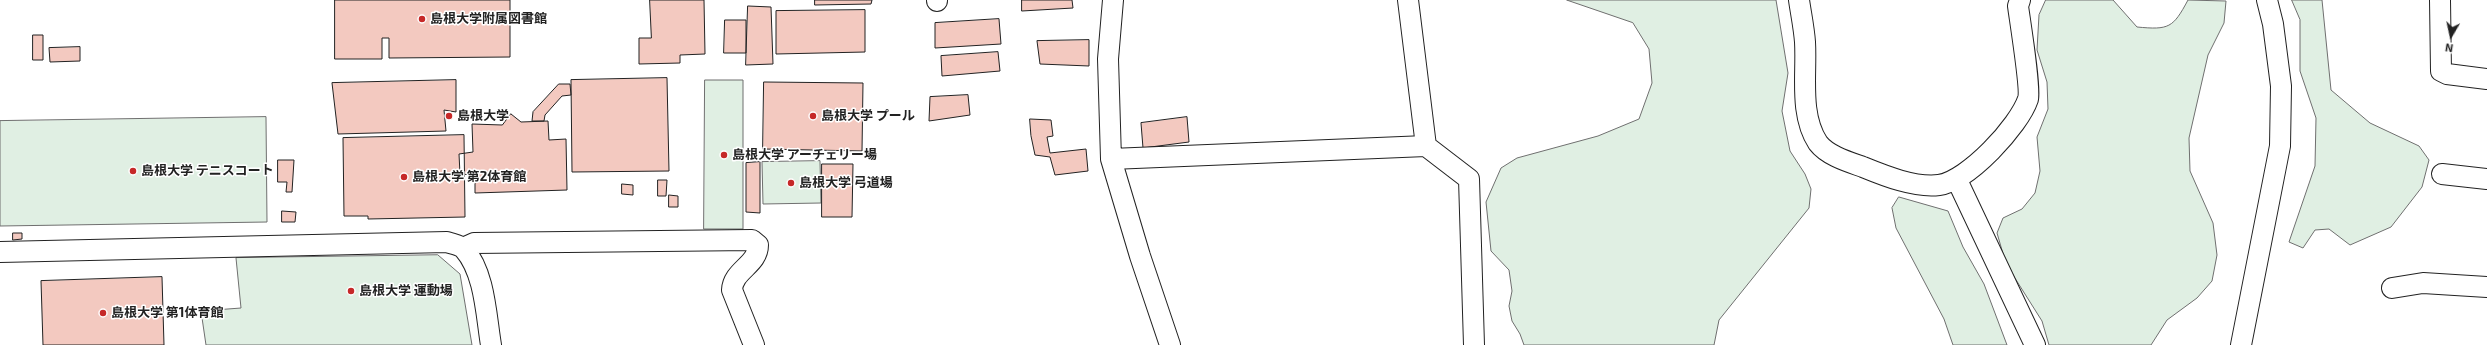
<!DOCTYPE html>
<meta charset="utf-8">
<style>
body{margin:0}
#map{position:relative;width:2487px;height:345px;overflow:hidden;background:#fff;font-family:"Exo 2",sans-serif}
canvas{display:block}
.north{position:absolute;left:2431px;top:16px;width:40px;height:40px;-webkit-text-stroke:3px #fff;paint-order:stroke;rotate:189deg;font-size:11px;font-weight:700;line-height:16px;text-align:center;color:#222}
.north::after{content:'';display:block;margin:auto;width:14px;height:18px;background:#222;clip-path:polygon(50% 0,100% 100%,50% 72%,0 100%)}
</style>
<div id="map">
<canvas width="2487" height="345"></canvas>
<div class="north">N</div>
</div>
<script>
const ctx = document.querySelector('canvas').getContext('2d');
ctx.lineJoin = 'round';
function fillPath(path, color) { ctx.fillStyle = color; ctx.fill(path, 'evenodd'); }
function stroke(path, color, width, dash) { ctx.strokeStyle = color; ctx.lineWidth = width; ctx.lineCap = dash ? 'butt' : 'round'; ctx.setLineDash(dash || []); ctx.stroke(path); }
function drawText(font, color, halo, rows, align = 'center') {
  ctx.font = font + ' "Exo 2","Noto Sans JP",sans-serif'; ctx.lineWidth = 3; ctx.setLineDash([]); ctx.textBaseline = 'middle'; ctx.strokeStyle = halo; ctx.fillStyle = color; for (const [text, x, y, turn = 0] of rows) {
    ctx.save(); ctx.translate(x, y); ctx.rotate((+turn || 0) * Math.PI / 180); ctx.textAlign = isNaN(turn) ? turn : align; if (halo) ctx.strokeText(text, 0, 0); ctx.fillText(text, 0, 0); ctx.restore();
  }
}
const green = new Path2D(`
 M 1567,0 L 1776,0 L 1788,73 L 1782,111 L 1790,151 L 1805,174 L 1811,189 L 1809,208 L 1719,320 L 1714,345 L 1524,345 L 1520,334 L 1512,321 L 1509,306 L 1512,291 L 1509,270 L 1491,251 L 1486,202 L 1501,168 L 1517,158 L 1598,136 L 1639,119 L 1652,83 L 1649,49 L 1633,23 Z
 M 2046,0 L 2113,0 L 2137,27 C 2169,30 2173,28 2188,0 L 2226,1 L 2224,23 L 2208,55 L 2189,138 L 2190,171 L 2213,223 L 2217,255 L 2212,281 L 2197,298 L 2167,320 L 2151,345 L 2049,345 L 2042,321 L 2006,264 L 1997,233 L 2003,218 L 2022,209 L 2035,193 L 2040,171 L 2037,137 L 2048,109 L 2047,82 L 2037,50 L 2039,15 Z
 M 2292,0 L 2322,0 L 2331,90 L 2370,123 L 2419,146 L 2429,160 L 2422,187 L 2391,227 L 2350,245 L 2329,229 L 2315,230 L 2303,248 L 2289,242 L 2315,166 L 2316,118 L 2300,71 L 2300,20 Z
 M 705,80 L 743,80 L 743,229 L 704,229 Z
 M 266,117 L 267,222 L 0,226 L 0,121 Z
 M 820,161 L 821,203 L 763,204 L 762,162 Z
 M 1899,197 L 1948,211 L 1963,247 L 1984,284 L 2007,345 L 1953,345 L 1944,319 L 1896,228 L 1892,208 Z
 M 438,255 L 460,274 L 472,345 L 206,345 L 201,311 L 241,308 L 236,258 Z`);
const building = new Path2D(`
 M 335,0 L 510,0 L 510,57 L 389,58 L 389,38 L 382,38 L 382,59 L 335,59 Z
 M 650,0 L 704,0 L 705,54 L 680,55 L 680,63 L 639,64 L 639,38 L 651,38 Z
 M 815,0 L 872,0 L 871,4 L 815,5 Z
 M 1022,0 L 1072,0 L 1073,8 L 1022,11 Z
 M 748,6 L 771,7 L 773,64 L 746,65 Z
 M 865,10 L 865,52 L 776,54 L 776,11 Z
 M 999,19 L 1001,44 L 935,48 L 935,23 Z
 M 725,20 L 746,20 L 746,53 L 724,53 Z
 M 33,35 L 43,35 L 43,60 L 33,60 Z
 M 1089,40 L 1089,66 L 1040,64 L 1037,41 Z
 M 80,47 L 80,61 L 50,62 L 49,48 Z
 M 998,52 L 1000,71 L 942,76 L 941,56 Z
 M 667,78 L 669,171 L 572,172 L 571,80 Z
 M 456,80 L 456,112 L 444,110 L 446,131 L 338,134 L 332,83 Z
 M 764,82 L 863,83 L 862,151 L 763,149 Z
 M 559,84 L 570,84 L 571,95 L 562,96 L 545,115 L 544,121 L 532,121 L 533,112 Z
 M 968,95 L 970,115 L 929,121 L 930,97 Z
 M 511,114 L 521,122 L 548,121 L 549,140 L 566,139 L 567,190 L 475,193 L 475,175 L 460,174 L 459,154 L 473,152 L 472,124 L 502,125 Z
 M 1187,117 L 1189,142 L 1143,148 L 1141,123 Z
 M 1030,119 L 1051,120 L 1053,136 L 1047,137 L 1050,153 L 1086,149 L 1088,171 L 1055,175 L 1050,157 L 1035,155 L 1031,136 Z
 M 464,135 L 465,217 L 368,219 L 368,216 L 344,216 L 343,138 Z
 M 278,160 L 294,160 L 292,192 L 286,192 L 287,182 L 278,182 Z
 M 760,162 L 760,213 L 746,212 L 746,163 Z
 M 822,164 L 853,164 L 852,217 L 822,217 Z
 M 658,180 L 667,180 L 666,196 L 658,196 Z
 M 622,184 L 633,185 L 633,195 L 622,194 Z
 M 669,195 L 678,196 L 678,207 L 669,207 Z
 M 282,211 L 296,212 L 295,222 L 282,222 Z
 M 13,233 L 22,233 L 22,239 L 13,240 Z
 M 162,277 L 164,345 L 43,345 L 41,281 Z`);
const minor = new Path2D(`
 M 937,0 L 937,1
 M 1113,0 L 1108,59 L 1111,159 L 1140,256 L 1170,345
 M 1408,0 L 1426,146
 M 1799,0 C 1801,14 1804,28 1805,42 C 1807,74 1799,114 1818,143 C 1828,156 1849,162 1863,167 C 1885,176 1915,188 1939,185 C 1968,181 2019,126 2028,99 C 2031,89 2020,21 2018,6 L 2020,0
 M 2440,0 L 2441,71 L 2447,74 L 2487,79
 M 1111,159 L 1426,146 L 1469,179 L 1474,345
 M 2442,174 L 2487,179
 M 1957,180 L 2035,345
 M 463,248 L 474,243 L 752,240 L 758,245 C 758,265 733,270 732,290 L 754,345
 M 0,252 L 447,242 C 452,244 460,245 464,249 C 485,273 486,315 491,345
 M 2392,288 L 2423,283 L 2487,287
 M 2241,345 L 2280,146 L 2281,86 L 2273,24 L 2267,0`);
const markers = [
 [422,19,4,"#c62828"],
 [449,116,4,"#c62828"],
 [813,116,4,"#c62828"],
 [724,155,4,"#c62828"],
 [133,171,4,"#c62828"],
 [404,177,4,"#c62828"],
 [791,183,4,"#c62828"],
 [351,291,4,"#c62828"],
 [103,313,4,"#c62828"]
];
const poiNames = [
 ["島根大学附属図書館",430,19],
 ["島根大学",457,116],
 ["島根大学 プール",821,116],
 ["島根大学 アーチェリー場",732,155],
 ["島根大学 テニスコート",141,171],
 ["島根大学 第2体育館",412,177],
 ["島根大学 弓道場",799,183],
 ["島根大学 運動場",359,291],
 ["島根大学 第1体育館",111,313]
];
fillPath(green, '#e0efe3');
stroke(green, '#6f6f6f', 1);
fillPath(building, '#f3c9c0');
stroke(building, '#222', 1);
stroke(minor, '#222', 22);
stroke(minor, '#fff', 20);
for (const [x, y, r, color] of markers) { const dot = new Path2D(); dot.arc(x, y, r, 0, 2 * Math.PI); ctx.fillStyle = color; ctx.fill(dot); stroke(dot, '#fff', 1.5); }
drawText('bold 13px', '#222', '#fff', poiNames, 'left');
</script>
